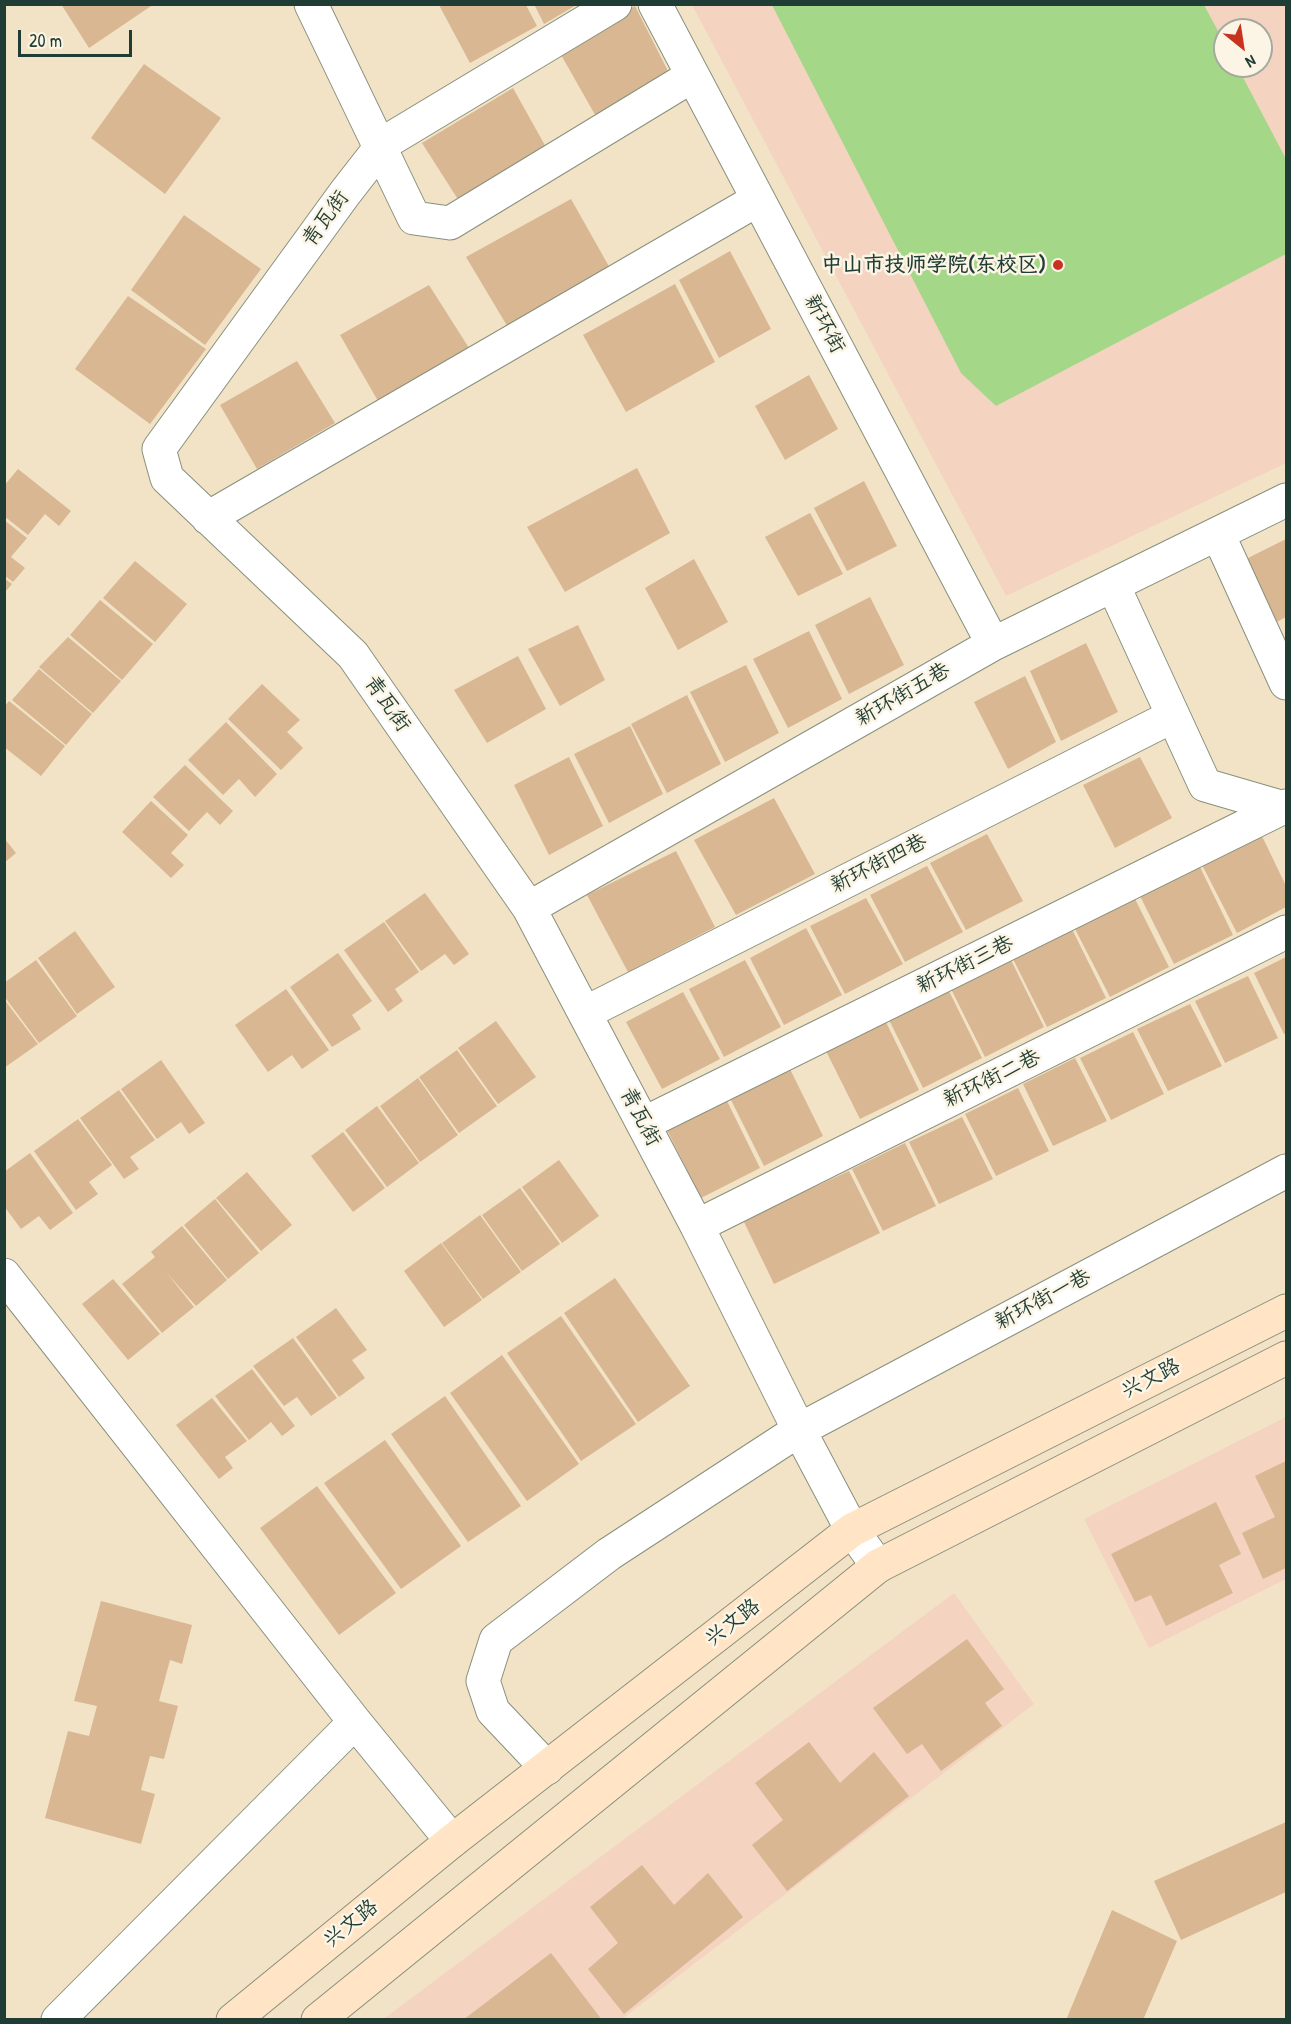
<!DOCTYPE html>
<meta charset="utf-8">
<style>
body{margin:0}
#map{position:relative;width:1291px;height:2024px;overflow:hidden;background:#f2e3c6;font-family:"Patrick Hand",sans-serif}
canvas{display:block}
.frame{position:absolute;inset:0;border:6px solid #1f3d34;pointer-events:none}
.north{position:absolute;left:1213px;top:18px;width:60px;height:60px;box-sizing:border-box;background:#fcf5e5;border:2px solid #a4ab9e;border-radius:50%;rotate:150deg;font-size:16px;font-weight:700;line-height:24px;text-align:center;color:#1f3d34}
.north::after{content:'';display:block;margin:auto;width:21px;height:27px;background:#c8321e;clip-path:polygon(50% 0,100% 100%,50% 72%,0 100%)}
.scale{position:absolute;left:18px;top:30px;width:114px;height:27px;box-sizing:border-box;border:3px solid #1f3d34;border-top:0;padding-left:8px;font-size:18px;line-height:21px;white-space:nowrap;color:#1f3d34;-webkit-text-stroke:4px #fcf5e5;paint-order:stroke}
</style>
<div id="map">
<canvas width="1291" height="2024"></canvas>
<div class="frame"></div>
<div class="north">N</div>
<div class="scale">20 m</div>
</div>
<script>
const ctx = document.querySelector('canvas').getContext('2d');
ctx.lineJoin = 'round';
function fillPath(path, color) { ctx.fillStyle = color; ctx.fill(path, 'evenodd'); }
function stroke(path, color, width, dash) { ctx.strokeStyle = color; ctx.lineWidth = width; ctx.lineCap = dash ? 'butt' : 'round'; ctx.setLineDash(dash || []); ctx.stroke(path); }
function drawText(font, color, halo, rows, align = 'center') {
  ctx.font = font + ' "Patrick Hand","LXGW WenKai TC",sans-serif'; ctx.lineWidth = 5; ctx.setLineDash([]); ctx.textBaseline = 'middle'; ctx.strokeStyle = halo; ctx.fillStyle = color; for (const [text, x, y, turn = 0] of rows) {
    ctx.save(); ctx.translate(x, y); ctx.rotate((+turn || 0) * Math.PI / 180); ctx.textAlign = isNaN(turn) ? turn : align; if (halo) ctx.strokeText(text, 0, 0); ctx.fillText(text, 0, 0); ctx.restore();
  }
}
const built = new Path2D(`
 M 692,5 L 1286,5 L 1286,463 L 1006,596 ZM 1225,30 L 1261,30 L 1261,66 L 1225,66 Z
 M 1286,1417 L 1286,1579 L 1149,1648 L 1084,1519 Z
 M 954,1593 L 1034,1704 L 622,2019 L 382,2020 Z`);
const green = new Path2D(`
 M 772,5 L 1204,5 L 1225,44 L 1225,66 L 1237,66 L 1286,159 L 1286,254 L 996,406 L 961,373 Z`);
const building = new Path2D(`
 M 61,4 L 154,4 L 89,48 Z
 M 534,4 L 578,4 L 544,24 Z
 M 439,5 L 526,5 L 537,26 L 470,63 Z
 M 635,6 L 671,77 L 598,120 L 560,53 Z
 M 144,64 L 221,118 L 165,194 L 91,138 Z
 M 513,88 L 547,149 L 459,201 L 422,143 Z
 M 571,199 L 611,270 L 509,329 L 466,257 Z
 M 184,215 L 261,269 L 205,345 L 131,290 Z
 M 730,251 L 771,329 L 719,358 L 679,280 Z
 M 675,284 L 715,362 L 626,412 L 583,335 Z
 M 429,285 L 469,348 L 378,401 L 340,335 Z
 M 128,296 L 206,349 L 150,424 L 75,369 Z
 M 297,361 L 335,423 L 257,469 L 220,405 Z
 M 809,375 L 838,429 L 785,460 L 755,406 Z
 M 637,468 L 670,533 L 565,592 L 527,527 Z
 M 18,469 L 71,511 L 59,526 L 45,514 L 28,535 L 4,516 L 4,486 Z
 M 864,481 L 897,546 L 847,571 L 814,508 Z
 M 810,513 L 843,574 L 798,596 L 765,537 Z
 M 4,520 L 27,538 L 11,557 L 25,568 L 13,582 L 4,575 Z
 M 1286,539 L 1286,617 L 1273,624 L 1242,561 Z
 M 694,559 L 728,622 L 678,650 L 645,588 Z
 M 135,561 L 187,604 L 155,642 L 103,598 Z
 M 4,578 L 12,584 L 4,593 Z
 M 870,597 L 904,665 L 849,694 L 815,625 Z
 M 100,600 L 153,644 L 122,680 L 70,635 Z
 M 578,625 L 605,680 L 560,706 L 528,649 Z
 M 809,631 L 842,699 L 788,728 L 753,659 Z
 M 68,637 L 121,681 L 93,713 L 39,667 Z
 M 1086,643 L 1118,712 L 1061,741 L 1030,671 Z
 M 518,656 L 546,709 L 487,743 L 454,690 Z
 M 746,665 L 779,733 L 725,762 L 690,692 Z
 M 39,669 L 92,714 L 66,745 L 12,700 Z
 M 1025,676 L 1056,742 L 1008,769 L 974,702 Z
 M 262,684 L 300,720 L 287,732 L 303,748 L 281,770 L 228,719 Z
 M 687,695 L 721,764 L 667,793 L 631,724 Z
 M 9,701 L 65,746 L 41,776 L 4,747 L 4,707 Z
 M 226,722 L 277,774 L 255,797 L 239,779 L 223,795 L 188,760 Z
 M 630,726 L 663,794 L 609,823 L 574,754 Z
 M 569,757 L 603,826 L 549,855 L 514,785 Z
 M 1140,757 L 1172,818 L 1115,848 L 1083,785 Z
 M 185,765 L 233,811 L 220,825 L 207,812 L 189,831 L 153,797 Z
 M 774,798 L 815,874 L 736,915 L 694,840 Z
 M 151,801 L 188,835 L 171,853 L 184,865 L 171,878 L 122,832 Z
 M 987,834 L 1023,901 L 966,930 L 930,863 Z
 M 1261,834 L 1286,886 L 1286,907 L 1237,933 L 1201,863 Z
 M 4,838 L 16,853 L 4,863 Z
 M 676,851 L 715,927 L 628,972 L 587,895 Z
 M 1199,865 L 1233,935 L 1174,964 L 1139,894 Z
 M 927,866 L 963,932 L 905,962 L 870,895 Z
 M 425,893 L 469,954 L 454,965 L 445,954 L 421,971 L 385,921 Z
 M 866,898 L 903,964 L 845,994 L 810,926 Z
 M 1135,899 L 1169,967 L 1110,997 L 1074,927 Z
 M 384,922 L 419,972 L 395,989 L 403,1001 L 388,1012 L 344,950 Z
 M 806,928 L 842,995 L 784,1025 L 750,958 Z
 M 1072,929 L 1106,998 L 1047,1027 L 1012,957 Z
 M 75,931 L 115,987 L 77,1014 L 38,958 Z
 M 338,953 L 372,1001 L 352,1015 L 361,1029 L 332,1047 L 290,987 Z
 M 1286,957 L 1286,1033 L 1284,1034 L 1254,973 Z
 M 1010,958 L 1044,1027 L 985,1057 L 950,987 Z
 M 36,960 L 77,1016 L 39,1043 L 4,996 L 4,983 Z
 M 745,960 L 781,1027 L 724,1057 L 689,989 Z
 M 1248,976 L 1278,1038 L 1225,1063 L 1195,1001 Z
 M 286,989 L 329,1050 L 302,1069 L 292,1055 L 268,1072 L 235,1025 Z
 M 948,989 L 982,1058 L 923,1088 L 888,1018 Z
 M 683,992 L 720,1059 L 662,1089 L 626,1022 Z
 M 4,999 L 38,1044 L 4,1068 Z
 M 1190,1004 L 1222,1066 L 1168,1091 L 1137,1029 Z
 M 885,1020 L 919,1090 L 860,1119 L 825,1049 Z
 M 496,1021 L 536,1077 L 498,1104 L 458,1048 Z
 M 1133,1032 L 1164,1094 L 1111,1120 L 1080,1058 Z
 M 457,1050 L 497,1106 L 459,1133 L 419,1077 Z
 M 1075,1058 L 1107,1121 L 1053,1146 L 1023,1084 Z
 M 161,1060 L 205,1123 L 189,1134 L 181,1122 L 157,1139 L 121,1089 Z
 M 789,1067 L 823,1136 L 764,1166 L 729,1096 Z
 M 418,1078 L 458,1135 L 420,1162 L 380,1106 Z
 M 1018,1088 L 1049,1151 L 996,1176 L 965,1114 Z
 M 119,1090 L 155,1140 L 130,1157 L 139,1169 L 124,1179 L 80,1118 Z
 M 726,1099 L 760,1168 L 701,1198 L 666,1128 Z
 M 377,1106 L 419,1163 L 387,1187 L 345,1130 Z
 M 962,1117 L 993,1179 L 939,1204 L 909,1142 Z
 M 78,1119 L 112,1165 L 89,1182 L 98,1194 L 76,1210 L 34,1151 Z
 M 343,1132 L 385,1188 L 353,1212 L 311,1156 Z
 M 905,1143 L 936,1206 L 883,1231 L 852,1169 Z
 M 30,1153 L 73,1213 L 50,1230 L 39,1216 L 21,1229 L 4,1206 L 4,1172 Z
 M 559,1160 L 599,1216 L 562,1243 L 522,1187 Z
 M 849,1171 L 880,1233 L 774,1284 L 743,1220 Z
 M 247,1172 L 292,1225 L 261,1251 L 216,1198 Z
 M 520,1188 L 560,1244 L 522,1271 L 482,1215 Z
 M 215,1199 L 259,1253 L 228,1279 L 184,1225 Z
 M 480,1215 L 521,1272 L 483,1299 L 442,1243 Z
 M 182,1226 L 227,1280 L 196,1306 L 166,1272 L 194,1307 L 162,1333 L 122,1284 L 155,1257 L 151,1252 Z
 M 441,1243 L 482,1300 L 444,1327 L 404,1271 Z
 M 615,1278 L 690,1386 L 638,1422 L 564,1313 Z
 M 113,1279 L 160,1334 L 128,1360 L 82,1304 Z
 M 336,1308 L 367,1350 L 352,1360 L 365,1378 L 339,1397 L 296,1337 Z
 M 561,1316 L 636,1424 L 581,1461 L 507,1353 Z
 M 293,1338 L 337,1398 L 311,1416 L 297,1397 L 284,1406 L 253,1366 Z
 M 502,1355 L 579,1464 L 527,1501 L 450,1393 Z
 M 252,1369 L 295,1426 L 282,1436 L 271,1422 L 249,1440 L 215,1396 Z
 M 445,1396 L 521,1506 L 468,1542 L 391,1434 Z
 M 212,1398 L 247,1441 L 225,1457 L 233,1468 L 219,1479 L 176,1425 Z
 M 385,1440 L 461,1546 L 401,1589 L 324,1483 Z
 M 1286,1461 L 1286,1568 L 1263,1579 L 1242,1533 L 1275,1517 L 1255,1476 Z
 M 317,1486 L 396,1593 L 339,1635 L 260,1528 Z
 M 1216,1502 L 1241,1554 L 1219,1565 L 1233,1593 L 1166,1626 L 1151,1595 L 1135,1602 L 1111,1554 Z
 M 101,1601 L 192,1625 L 182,1664 L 170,1660 L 159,1701 L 178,1706 L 164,1759 L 150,1756 L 141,1790 L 155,1794 L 141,1844 L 45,1818 L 68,1731 L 89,1736 L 97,1706 L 74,1701 Z
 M 967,1639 L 1004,1689 L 985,1703 L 1002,1726 L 941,1771 L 922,1744 L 907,1754 L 873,1708 Z
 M 809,1742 L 840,1783 L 874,1752 L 909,1796 L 787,1891 L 752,1845 L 783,1820 L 755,1783 Z
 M 1286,1822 L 1286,1892 L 1181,1940 L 1154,1881 Z
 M 642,1865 L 674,1905 L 708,1873 L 743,1917 L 624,2014 L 588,1969 L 618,1943 L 590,1907 Z
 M 1112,1910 L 1177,1941 L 1143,2020 L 1066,2020 Z
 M 551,1953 L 602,2020 L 463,2020 Z`);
const street = new Path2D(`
 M 311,4 L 414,218 L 450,223 L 692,76
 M 615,4 L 384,143 L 345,193 L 159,449 L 167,478 L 353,655 L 529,908 L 697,1226 L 799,1430 L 852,1530 L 878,1566
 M 655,4 L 993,644
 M 208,518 L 757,200
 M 1218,534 L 1286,683
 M 1113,585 L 1205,785 L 1284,808
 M 529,908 L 993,644 L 1286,500
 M 585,1013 L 1173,716
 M 643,1124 L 1286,806
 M 697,1226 L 1286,932
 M 4,1275 L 355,1722 L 452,1841
 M 547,1768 L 493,1711 L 483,1681 L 496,1640 L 609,1554 L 799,1430 L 1286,1171
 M 58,2020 L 355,1722`);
const secondary = new Path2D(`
 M 233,2020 L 452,1841 L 852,1530 L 1286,1311
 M 318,2020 L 878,1566 L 1286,1358`);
const markers = [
 [1058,265,6,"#c8321e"]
];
const streetNames = [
 ["青瓦街",326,219,-54],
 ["新环街",824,324,62],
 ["新环街五巷",903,695,-30],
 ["青瓦街",387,704,55],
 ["新环街四巷",879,864,-27],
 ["新环街三巷",965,965,-26],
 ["新环街二巷",992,1079,-26],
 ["青瓦街",640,1117,62],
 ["新环街一巷",1043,1300,-28],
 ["兴文路",1151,1379,-27],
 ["兴文路",733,1623,-38],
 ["兴文路",351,1924,-39]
];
const poiNames = [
 ["中山市技师学院(东校区)",1046,265]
];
fillPath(built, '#f4d3c0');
fillPath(green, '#a4d787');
fillPath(building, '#d8b792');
stroke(street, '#88907d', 35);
stroke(secondary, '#88907d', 35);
stroke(street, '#fff', 33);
stroke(secondary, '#ffe4c6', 33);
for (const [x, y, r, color] of markers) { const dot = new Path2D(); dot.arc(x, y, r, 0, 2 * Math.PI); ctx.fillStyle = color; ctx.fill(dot); stroke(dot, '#fcf5e5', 2); }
drawText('21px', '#1f3d34', '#fcf5e5', streetNames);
drawText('bold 21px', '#1f3d34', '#fcf5e5', poiNames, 'right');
</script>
